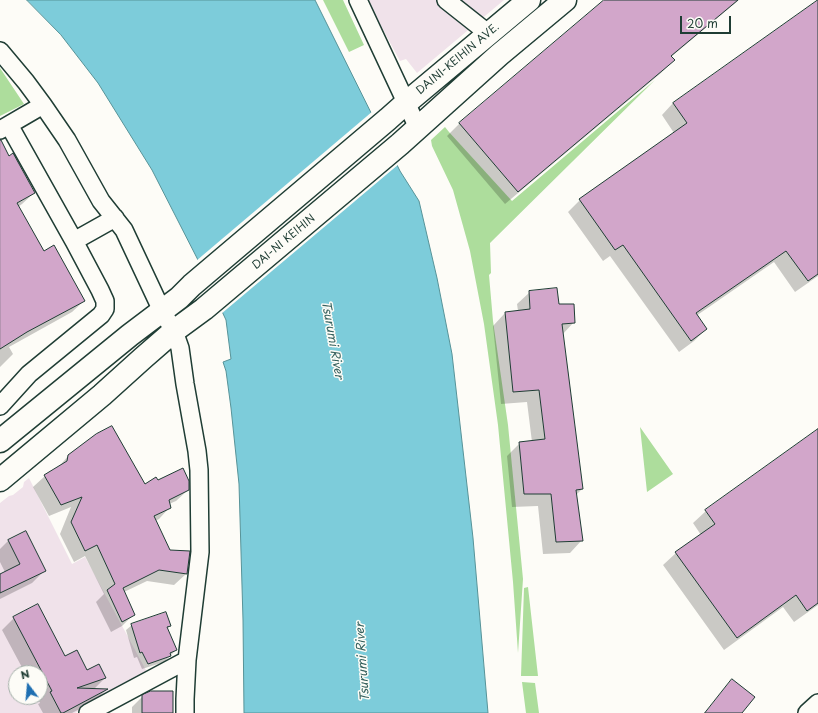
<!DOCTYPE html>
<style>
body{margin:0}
#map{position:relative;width:818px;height:713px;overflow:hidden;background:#fdfcf7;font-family:"Playpen Sans",sans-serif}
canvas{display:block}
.north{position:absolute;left:8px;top:665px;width:40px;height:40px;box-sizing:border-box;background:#fdfcf7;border:1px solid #a4b0a9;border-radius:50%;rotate:344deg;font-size:11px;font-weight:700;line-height:16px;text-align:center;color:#1f3d34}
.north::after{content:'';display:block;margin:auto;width:14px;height:18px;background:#1f6fb2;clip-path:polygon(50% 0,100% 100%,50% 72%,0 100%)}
.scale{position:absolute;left:680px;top:16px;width:51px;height:18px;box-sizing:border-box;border:2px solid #1f3d34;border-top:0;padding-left:5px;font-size:12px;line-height:14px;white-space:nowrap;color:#1f3d34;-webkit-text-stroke:3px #fdfcf7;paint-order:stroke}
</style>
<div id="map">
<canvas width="818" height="713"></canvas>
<div class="north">N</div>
<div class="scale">20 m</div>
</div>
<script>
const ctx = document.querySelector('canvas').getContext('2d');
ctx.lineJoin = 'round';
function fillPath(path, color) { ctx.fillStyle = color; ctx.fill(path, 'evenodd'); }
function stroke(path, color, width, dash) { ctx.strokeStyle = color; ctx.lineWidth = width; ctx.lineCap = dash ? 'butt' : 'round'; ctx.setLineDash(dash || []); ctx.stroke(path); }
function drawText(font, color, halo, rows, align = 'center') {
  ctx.font = font + ' "Playpen Sans",sans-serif'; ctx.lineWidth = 3; ctx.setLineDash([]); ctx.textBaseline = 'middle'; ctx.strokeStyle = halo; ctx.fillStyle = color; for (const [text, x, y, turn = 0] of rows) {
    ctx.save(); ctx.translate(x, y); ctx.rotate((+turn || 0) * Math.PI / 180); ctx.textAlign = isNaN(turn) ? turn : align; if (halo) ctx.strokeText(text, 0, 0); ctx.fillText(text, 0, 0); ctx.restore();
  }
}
const built = new Path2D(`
 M 367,0 L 504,0 L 417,73 L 406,59 L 400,61 Z
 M 29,478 L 72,564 L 85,557 L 148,674 L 75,713 L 0,713 L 0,503 L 9,496 L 13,495 L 23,487 L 24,482 ZM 16,673 L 40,673 L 40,697 L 16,697 Z`);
const green = new Path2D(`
 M 323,0 L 343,0 L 364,45 L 349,52 Z
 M 0,68 L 24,104 L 0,116 Z
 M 655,80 L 490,243 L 491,273 L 489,275 L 493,321 L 508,425 L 523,579 L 518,653 L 513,582 L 498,425 L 484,324 L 470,251 L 453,190 L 432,146 L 431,140 L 445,127 L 449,132 L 512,201 Z
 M 640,427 L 673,474 L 647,492 Z
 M 528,587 L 538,676 L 521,676 L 524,588 Z
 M 522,682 L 535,683 L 539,713 L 526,713 Z`);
const water = new Path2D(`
 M 27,0 L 315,0 L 400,171 L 419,201 L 437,278 L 452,354 L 473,538 L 488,713 L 244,713 L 243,620 L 239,484 L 231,408 L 226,371 L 223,362 L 231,359 L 226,320 L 199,262 L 152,170 L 98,83 L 61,35 Z`);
const pier = new Path2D(`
 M 373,111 L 399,164 L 221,314 L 196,261 Z`);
const shadow = new Path2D(`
 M 606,0 L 739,0 L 671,57 L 674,60 L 661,73 L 505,204 L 447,136 L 460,123 Z
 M 818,2 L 818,276 L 795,292 L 774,262 L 696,316 L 706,329 L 694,341 L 679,352 L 610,256 L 603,261 L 568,212 L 580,200 L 674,133 L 662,115 L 673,103 Z
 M 0,141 L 9,157 L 34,193 L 22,204 L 18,207 L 44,252 L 84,301 L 72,312 L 9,347 L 13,354 L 0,367 Z
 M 530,292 L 558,305 L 574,322 L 562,335 L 582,489 L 576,495 L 582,540 L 570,553 L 543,554 L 538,506 L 512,507 L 507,456 L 520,443 L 532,442 L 527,402 L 501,404 L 493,326 L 505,313 L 518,311 L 517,304 Z
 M 818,430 L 818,605 L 794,622 L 783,607 L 724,650 L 663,565 L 676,553 L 701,535 L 693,523 L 706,511 Z
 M 68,456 L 144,486 L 158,482 L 188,490 L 176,501 L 169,504 L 170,507 L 159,519 L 155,521 L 170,550 L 186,574 L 174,585 L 147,581 L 124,592 L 133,615 L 122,626 L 111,632 L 96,602 L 104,594 L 85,556 L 74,562 L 60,534 L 71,507 L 49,516 L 33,487 L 45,476 L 57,469 Z
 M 8,541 L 45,570 L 32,583 L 0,599 L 0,575 L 5,572 L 0,562 L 0,549 Z
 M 14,618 L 64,657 L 87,671 L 105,678 L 93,690 L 106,690 L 95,701 L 72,713 L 43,713 L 38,704 L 40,703 L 37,697 L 40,697 L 40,673 L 25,673 L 2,630 Z
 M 132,625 L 170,626 L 167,629 L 176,650 L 164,662 L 142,669 L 137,657 L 134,658 L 126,630 Z
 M 732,680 L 740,713 L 705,713 L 723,690 Z
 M 143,696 L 172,713 L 132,713 L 132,707 Z`);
const building = new Path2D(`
 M 604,0 L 738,0 L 671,56 L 675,60 L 518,192 L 459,123 Z
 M 818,0 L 818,274 L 808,281 L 786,251 L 696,313 L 707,329 L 691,341 L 623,245 L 615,250 L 579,199 L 687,123 L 673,103 Z
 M 0,140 L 1,140 L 9,156 L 13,153 L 35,193 L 17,203 L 44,251 L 54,245 L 85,301 L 27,332 L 0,349 Z
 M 557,288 L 559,304 L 574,304 L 575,323 L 562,324 L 583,489 L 576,490 L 583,541 L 556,542 L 551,494 L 524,494 L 519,442 L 545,439 L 539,390 L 513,392 L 505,312 L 530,309 L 529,291 Z
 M 112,426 L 145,484 L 156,477 L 158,480 L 183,468 L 189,481 L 189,490 L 169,500 L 171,508 L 154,516 L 170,550 L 190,551 L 187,574 L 159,570 L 123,588 L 135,615 L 122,622 L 107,590 L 115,584 L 97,545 L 85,551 L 71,522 L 82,497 L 61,505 L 44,475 L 67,461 L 68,455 L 96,434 Z
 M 818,429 L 818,603 L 807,611 L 796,595 L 737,638 L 675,552 L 715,524 L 705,510 Z
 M 26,531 L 46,571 L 0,593 L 0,574 L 20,564 L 8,540 Z
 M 38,604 L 65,656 L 77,650 L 87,670 L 99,664 L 106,678 L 77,688 L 108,689 L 63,713 L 61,713 L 50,692 L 52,691 L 13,617 Z
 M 166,612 L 171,626 L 167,627 L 177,650 L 170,653 L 171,656 L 148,664 L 142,652 L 140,653 L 131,624 Z
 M 732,679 L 755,697 L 742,713 L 705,713 Z
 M 151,691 L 173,691 L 173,713 L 142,713 L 142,695 Z`);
const minor = new Path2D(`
 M 358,0 L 418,128
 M 446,0 L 489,34
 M 0,51 L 26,82 L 43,105 L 67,140 L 101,201 L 124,230 L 162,311 L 174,331 L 180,348 L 185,384 L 197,451 L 199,470 L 200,552 L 187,660 L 185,699 L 185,713
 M 0,130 L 43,105
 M 74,241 L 115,218
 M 0,406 L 29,374 L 101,315 L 105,309 L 105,301 L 100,290 L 74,241 L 9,125
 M 88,713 L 187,660
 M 807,713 L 818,703`);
const highway = new Path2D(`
 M 0,441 L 130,335 L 179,298 L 192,285 L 388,119 L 406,103 L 529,0
 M 0,480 L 102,395 L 143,358 L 174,331 L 204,309 L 400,144 L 499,55 L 565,0`);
const streetNames = [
 ["DAINI-KEIHIN AVE.",458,59,-40],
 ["DAI-NI KEIHIN",284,242,-40]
];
const waterNames = [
 ["Tsurumi River",332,340,80],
 ["Tsurumi River",363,662,-94]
];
fillPath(built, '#f0e2ea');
fillPath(green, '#addd9c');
fillPath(water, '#7dccda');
stroke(water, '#579398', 1);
fillPath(pier, '#fdfcf7');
fillPath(shadow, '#0003');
fillPath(building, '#d2a6ca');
stroke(building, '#1f3d34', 1);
stroke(minor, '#1f3d34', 20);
stroke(highway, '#1f3d34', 25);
stroke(minor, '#fdfcf7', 17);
stroke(highway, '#fdfcf7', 22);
drawText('11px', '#1f3d34', '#fdfcf7', streetNames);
drawText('italic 12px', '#36615e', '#fdfcf7', waterNames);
</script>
